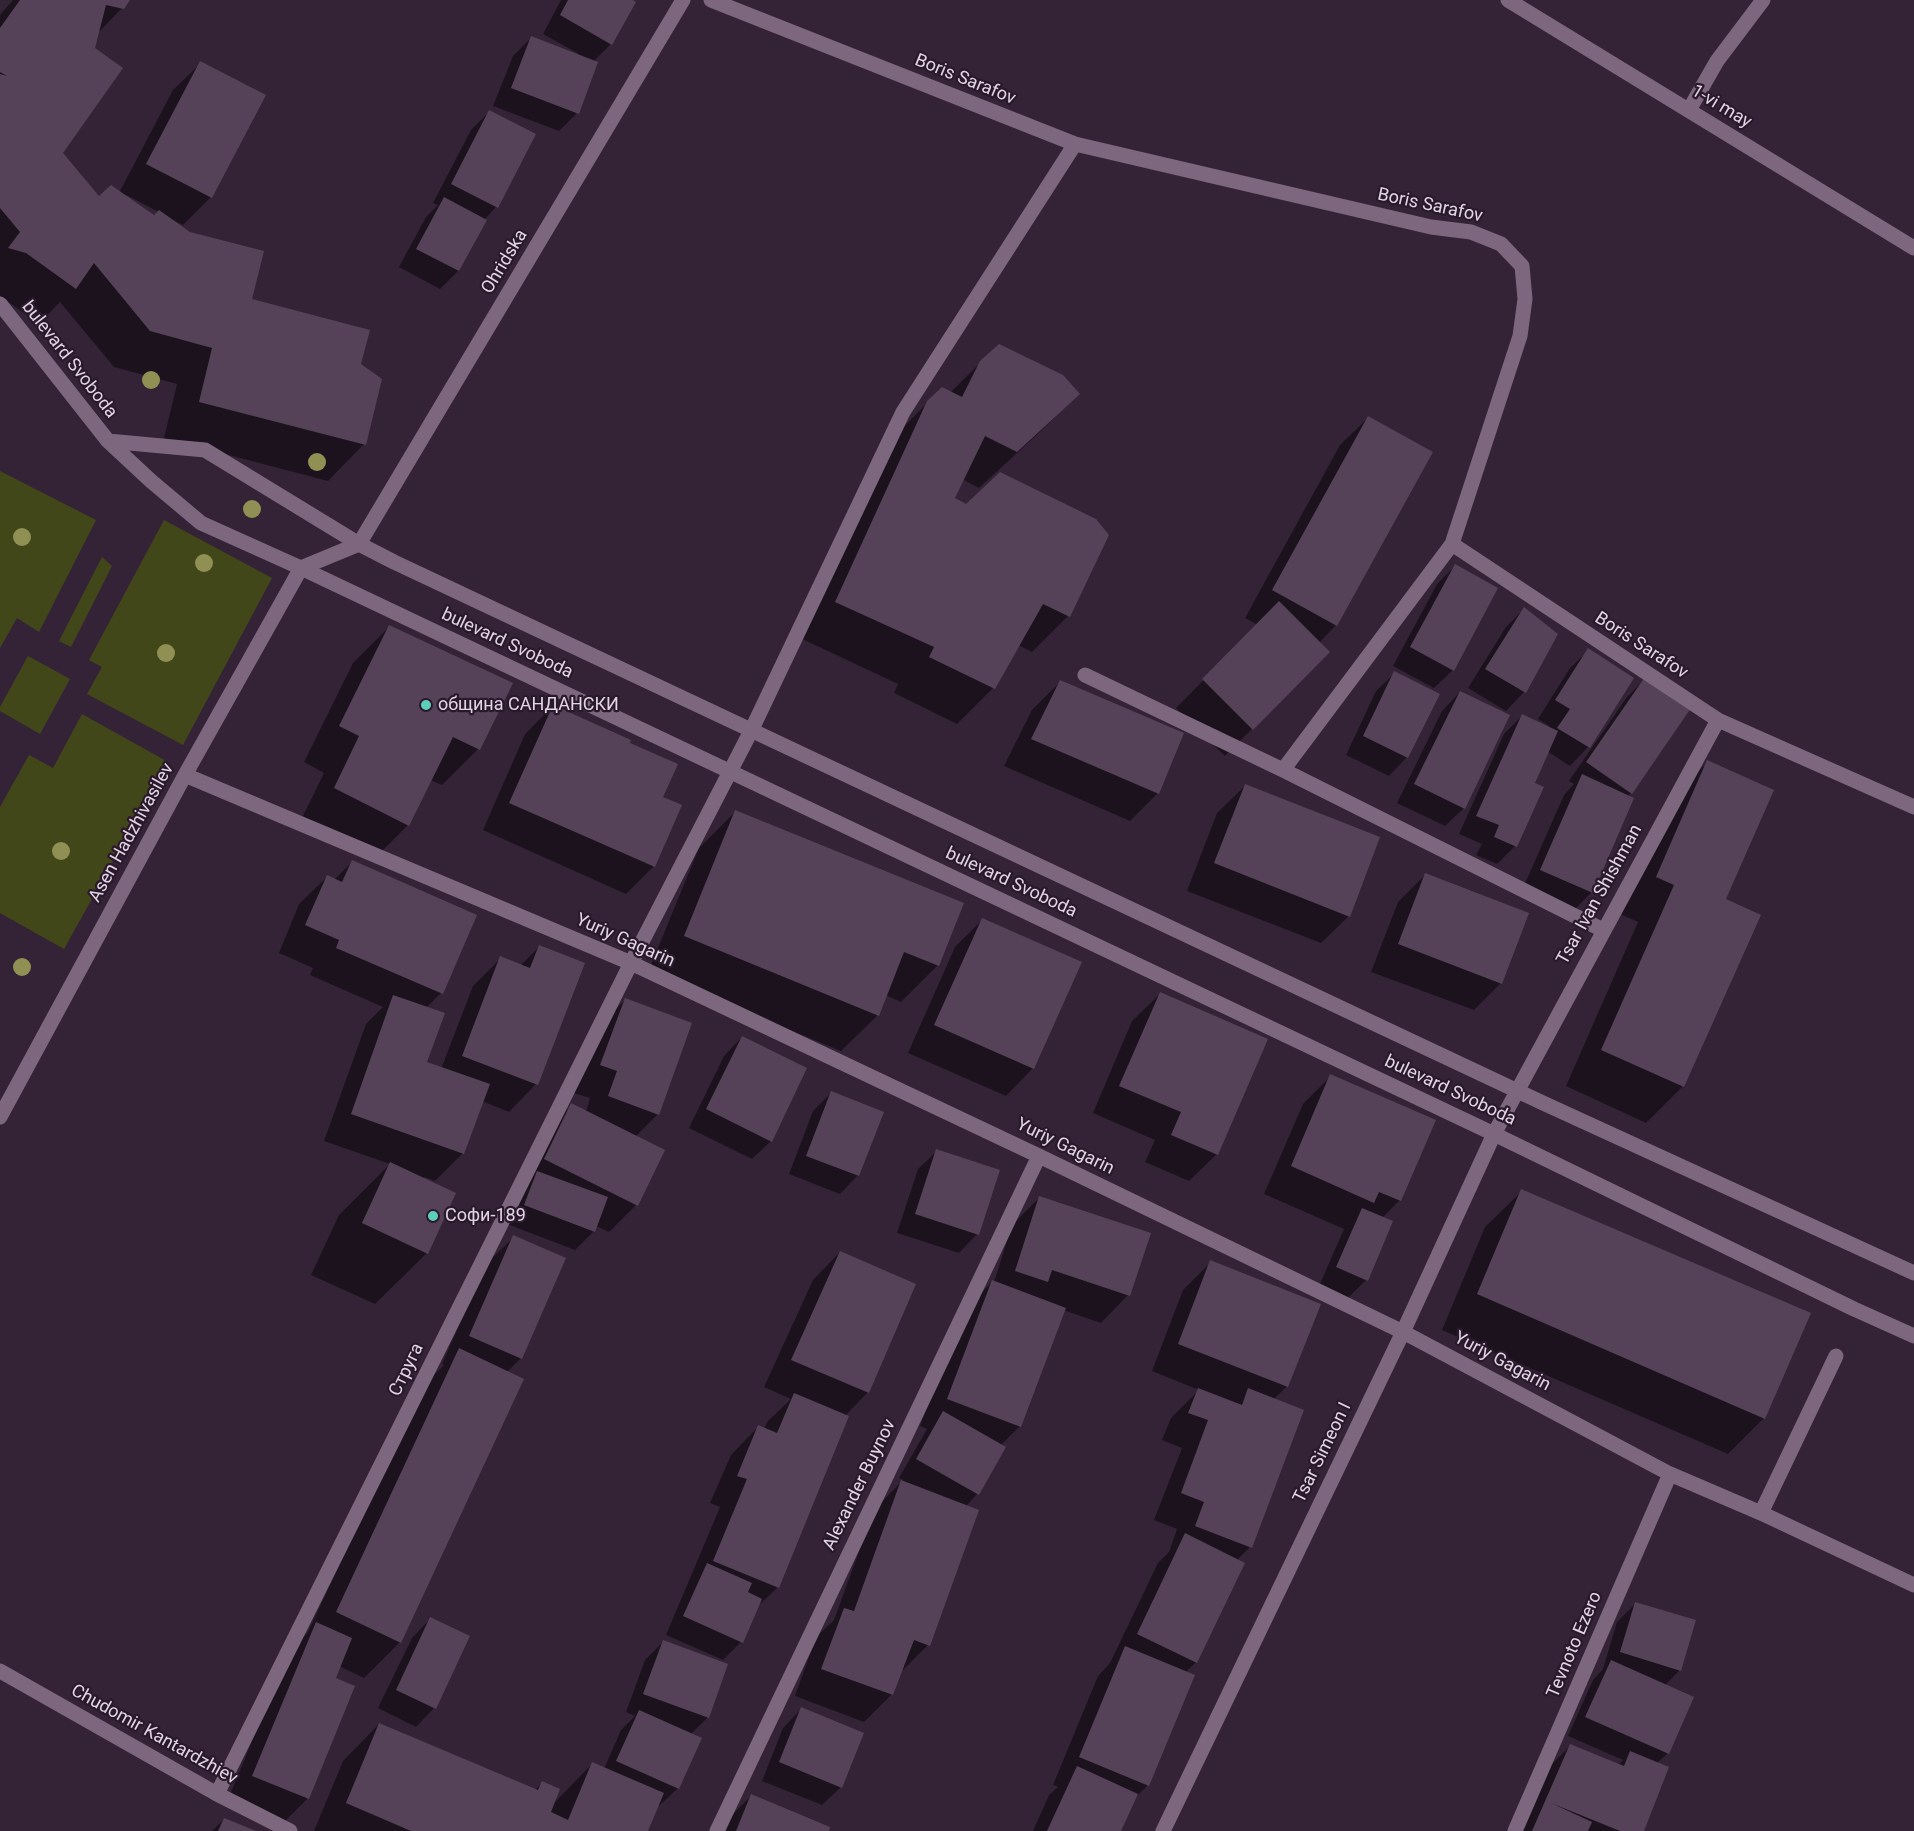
<!DOCTYPE html>
<meta charset="utf-8">
<style>
body{margin:0}
canvas{display:block;background:#342236}
</style>
<canvas width="1914" height="1831"></canvas>
<script>
const ctx = document.querySelector('canvas').getContext('2d');
ctx.lineJoin = 'round';
function fillPath(path, color) { ctx.fillStyle = color; ctx.fill(path, 'evenodd'); }
function stroke(path, color, width, dash) { ctx.strokeStyle = color; ctx.lineWidth = width; ctx.lineCap = dash ? 'butt' : 'round'; ctx.setLineDash(dash || []); ctx.stroke(path); }
function drawText(font, color, halo, rows, align = 'center') {
  ctx.font = font + ' Roboto,sans-serif'; ctx.lineWidth = 4.5; ctx.setLineDash([]); ctx.textBaseline = 'middle'; ctx.strokeStyle = halo; ctx.fillStyle = color; for (const [text, x, y, turn = 0] of rows) {
    ctx.save(); ctx.translate(x, y); ctx.rotate((+turn || 0) * Math.PI / 180); ctx.textAlign = isNaN(turn) ? turn : align; if (halo) ctx.strokeText(text, 0, 0); ctx.fillText(text, 0, 0); ctx.restore();
  }
}
const green = new Path2D(`
 M 0,471 L 96,520 L 39,632 L 17,618 L 0,648 Z
 M 164,520 L 272,578 L 183,745 L 87,694 L 102,667 L 89,660 Z
 M 102,557 L 112,566 L 71,647 L 59,641 Z
 M 28,656 L 70,679 L 40,734 L 0,711 L 0,707 Z
 M 82,714 L 168,762 L 64,949 L 0,913 L 0,807 L 29,755 L 53,768 Z`);
const shadow = new Path2D(`
 M 13,0 L 128,0 L 122,8 L 97,34 L 61,153 L 99,198 L 119,193 L 173,90 L 201,63 L 264,96 L 211,197 L 183,225 L 173,220 L 172,221 L 250,300 L 359,365 L 364,444 L 328,481 L 164,438 L 177,384 L 114,367 L 60,302 L 39,324 L 0,296 L 0,15 ZM 126,195 L 159,212 L 154,217 L 125,196 Z
 M 561,0 L 630,0 L 611,44 L 593,62 L 577,113 L 559,131 L 493,106 L 513,56 L 531,38 L 578,56 L 579,54 L 543,34 Z
 M 489,112 L 534,135 L 496,207 L 484,220 L 485,221 L 458,271 L 440,289 L 399,267 L 426,217 L 438,205 L 433,203 L 471,130 Z
 M 981,362 L 1078,394 L 1042,430 L 979,488 L 962,479 L 953,499 L 1068,616 L 1032,652 L 1018,645 L 993,688 L 957,724 L 894,693 L 898,684 L 800,638 L 892,439 L 928,402 L 950,393 Z
 M 1368,418 L 1336,625 L 1319,643 L 1252,729 L 1225,756 L 1176,708 L 1258,625 L 1245,618 L 1340,445 Z
 M 1455,566 L 1453,670 L 1434,688 L 1393,666 L 1437,584 Z
 M 1524,609 L 1557,634 L 1524,692 L 1506,711 L 1468,688 L 1506,627 Z
 M 389,627 L 511,684 L 478,749 L 442,785 L 430,780 L 408,825 L 372,861 L 299,824 L 324,773 L 304,762 L 353,663 Z
 M 1589,650 L 1632,678 L 1588,747 L 1570,766 L 1547,751 L 1533,784 L 1515,846 L 1497,864 L 1476,855 L 1482,844 L 1459,834 L 1504,734 L 1522,716 L 1549,728 L 1549,726 L 1538,719 L 1570,668 Z
 M 1395,673 L 1407,757 L 1389,776 L 1346,755 L 1376,691 Z
 M 1645,679 L 1631,793 L 1627,797 L 1592,892 L 1574,910 L 1523,888 L 1564,795 L 1574,784 L 1569,781 L 1627,697 Z
 M 1060,682 L 1182,734 L 1158,793 L 1130,821 L 1004,766 L 1032,710 Z
 M 1460,692 L 1464,808 L 1445,826 L 1397,803 L 1442,711 Z
 M 553,706 L 628,744 L 661,798 L 680,806 L 653,867 L 626,894 L 483,830 L 525,734 Z
 M 1708,762 L 1724,900 L 1759,915 L 1683,1086 L 1646,1123 L 1566,1086 L 1638,922 L 1620,914 L 1672,798 Z
 M 1245,786 L 1349,916 L 1321,943 L 1187,891 L 1217,813 Z
 M 735,812 L 962,904 L 937,966 L 901,1002 L 885,995 L 878,1015 L 841,1051 L 648,972 L 699,848 Z
 M 352,862 L 441,993 L 426,1008 L 425,1063 L 441,1069 L 473,986 L 501,958 L 520,966 L 539,947 L 583,964 L 536,1084 L 509,1112 L 482,1101 L 463,1153 L 435,1181 L 424,1177 L 427,1253 L 375,1304 L 311,1275 L 339,1215 L 390,1164 L 324,1141 L 366,1024 L 383,1007 L 310,975 L 313,968 L 279,953 L 299,904 L 327,877 L 334,880 Z
 M 1425,875 L 1501,983 L 1474,1010 L 1371,972 L 1398,902 Z
 M 982,920 L 1033,1068 L 1006,1096 L 908,1053 L 955,947 Z
 M 1160,994 L 1217,1154 L 1189,1181 L 1145,1162 L 1155,1140 L 1093,1113 L 1132,1021 Z
 M 625,1000 L 658,1114 L 635,1137 L 636,1205 L 609,1232 L 596,1226 L 594,1231 L 575,1250 L 507,1224 L 544,1132 L 572,1105 L 586,1112 L 590,1098 L 574,1093 L 598,1027 Z
 M 742,1037 L 771,1141 L 752,1159 L 689,1128 L 724,1056 Z
 M 1331,1076 L 1400,1200 L 1382,1218 L 1366,1280 L 1348,1298 L 1319,1286 L 1344,1229 L 1264,1194 L 1303,1104 Z
 M 831,1093 L 858,1175 L 840,1194 L 789,1174 L 813,1111 Z
 M 937,1151 L 977,1234 L 959,1253 L 897,1233 L 918,1169 Z
 M 1522,1191 L 1764,1418 L 1728,1454 L 1442,1330 L 1485,1227 Z
 M 1040,1197 L 1128,1295 L 1101,1323 L 1063,1310 L 1020,1426 L 1001,1445 L 1004,1447 L 977,1494 L 966,1506 L 928,1645 L 901,1672 L 892,1694 L 864,1722 L 795,1696 L 816,1637 L 834,1620 L 874,1510 L 903,1480 L 899,1478 L 927,1429 L 920,1426 L 965,1309 L 992,1282 L 994,1282 L 1012,1225 Z
 M 514,1237 L 521,1358 L 507,1372 L 400,1642 L 364,1678 L 339,1666 L 334,1678 L 353,1687 L 307,1799 L 280,1826 L 226,1804 L 289,1652 L 308,1632 L 423,1386 L 444,1365 L 442,1364 L 486,1264 Z
 M 840,1252 L 868,1392 L 845,1416 L 778,1587 L 756,1608 L 741,1642 L 723,1660 L 666,1635 L 720,1507 L 710,1503 L 731,1455 L 758,1427 L 764,1430 L 767,1422 L 791,1399 L 764,1387 L 813,1280 Z
 M 1211,1262 L 1287,1386 L 1273,1400 L 1250,1547 L 1237,1560 L 1196,1662 L 1185,1673 L 1148,1785 L 1134,1799 L 1119,1831 L 1033,1831 L 1049,1795 L 1058,1787 L 1053,1785 L 1098,1676 L 1110,1663 L 1158,1563 L 1169,1552 L 1177,1529 L 1154,1520 L 1182,1448 L 1162,1440 L 1171,1418 L 1199,1390 L 1152,1371 L 1183,1290 Z
 M 1636,1603 L 1680,1670 L 1665,1685 L 1668,1753 L 1657,1763 L 1642,1831 L 1518,1831 L 1542,1774 L 1570,1746 L 1618,1765 L 1623,1760 L 1568,1736 L 1593,1680 L 1603,1669 L 1617,1622 Z
 M 430,1619 L 434,1708 L 416,1727 L 378,1708 L 412,1638 Z
 M 663,1642 L 708,1717 L 691,1734 L 678,1788 L 659,1806 L 658,1805 L 647,1831 L 314,1831 L 343,1761 L 379,1724 L 535,1790 L 542,1783 L 553,1804 L 592,1764 L 604,1769 L 621,1730 L 635,1716 L 626,1712 L 645,1660 Z
 M 801,1709 L 841,1787 L 822,1805 L 762,1781 L 783,1728 Z
 M 751,1796 L 827,1831 L 726,1831 L 733,1814 Z
 M 224,1819 L 252,1831 L 212,1831 Z`);
const building = new Path2D(`
 M 20,0 L 130,0 L 124,9 L 106,5 L 95,48 L 123,68 L 63,153 L 99,196 L 111,185 L 154,215 L 159,210 L 190,232 L 264,251 L 252,299 L 370,330 L 361,364 L 382,379 L 366,445 L 199,402 L 212,348 L 150,331 L 94,263 L 76,289 L 26,253 L 8,248 L 20,232 L 0,208 L 0,74 L 7,76 L 0,72 L 0,28 Z
 M 568,0 L 633,0 L 636,2 L 612,45 L 560,15 Z
 M 531,36 L 598,62 L 579,114 L 511,88 Z
 M 200,61 L 266,95 L 212,198 L 146,164 Z
 M 489,110 L 536,134 L 498,208 L 451,184 Z
 M 444,197 L 487,220 L 459,271 L 416,249 Z
 M 999,344 L 1063,375 L 1080,394 L 1017,452 L 985,436 L 955,498 L 966,504 L 1000,472 L 1096,519 L 1109,535 L 1070,617 L 1043,604 L 995,689 L 929,657 L 934,647 L 835,602 L 927,401 L 942,387 L 962,397 L 980,361 Z
 M 1368,416 L 1433,452 L 1337,626 L 1272,590 Z
 M 1455,564 L 1498,588 L 1454,671 L 1410,647 Z
 M 1279,601 L 1330,652 L 1253,730 L 1202,679 Z
 M 1524,607 L 1558,634 L 1526,693 L 1485,669 Z
 M 389,625 L 513,683 L 480,750 L 453,737 L 409,826 L 334,788 L 359,736 L 339,726 Z
 M 1588,648 L 1634,678 L 1590,748 L 1557,728 L 1570,709 L 1555,700 Z
 M 1394,671 L 1440,694 L 1408,758 L 1363,736 Z
 M 1645,677 L 1691,708 L 1632,794 L 1586,762 Z
 M 1060,680 L 1184,733 L 1159,794 L 1031,739 Z
 M 1460,691 L 1510,715 L 1465,809 L 1414,784 Z
 M 553,705 L 631,740 L 630,743 L 678,764 L 663,797 L 682,805 L 655,867 L 509,803 Z
 M 1522,714 L 1558,731 L 1535,783 L 1544,787 L 1517,847 L 1494,837 L 1499,825 L 1476,816 Z
 M 1707,760 L 1774,790 L 1726,899 L 1761,915 L 1684,1087 L 1601,1050 L 1674,885 L 1656,877 Z
 M 1582,774 L 1634,798 L 1593,893 L 1540,870 Z
 M 1245,784 L 1380,837 L 1350,917 L 1214,863 Z
 M 735,810 L 964,903 L 939,966 L 904,952 L 879,1016 L 684,936 Z
 M 352,860 L 477,915 L 443,994 L 336,948 L 339,940 L 305,925 L 327,875 L 342,882 Z
 M 1425,873 L 1529,913 L 1502,984 L 1398,944 Z
 M 982,918 L 1082,962 L 1034,1069 L 934,1025 Z
 M 539,945 L 585,963 L 538,1085 L 462,1056 L 500,956 L 530,968 Z
 M 1160,992 L 1268,1039 L 1218,1155 L 1171,1135 L 1181,1112 L 1119,1086 Z
 M 393,995 L 445,1013 L 427,1062 L 490,1084 L 464,1154 L 351,1114 Z
 M 625,998 L 692,1023 L 659,1115 L 608,1096 L 617,1071 L 600,1065 Z
 M 742,1036 L 807,1068 L 772,1142 L 706,1109 Z
 M 1330,1074 L 1436,1120 L 1401,1201 L 1379,1192 L 1374,1203 L 1291,1166 Z
 M 831,1091 L 884,1112 L 859,1176 L 806,1156 Z
 M 571,1103 L 665,1150 L 638,1206 L 544,1159 Z
 M 936,1149 L 1000,1170 L 979,1235 L 915,1214 Z
 M 390,1162 L 456,1193 L 428,1254 L 362,1223 Z
 M 537,1171 L 608,1197 L 595,1232 L 524,1205 Z
 M 1521,1189 L 1811,1313 L 1765,1419 L 1477,1294 Z
 M 1039,1196 L 1151,1233 L 1130,1296 L 1052,1270 L 1048,1282 L 1015,1271 Z
 M 1362,1208 L 1393,1221 L 1368,1281 L 1336,1267 Z
 M 513,1235 L 566,1258 L 522,1359 L 469,1336 Z
 M 840,1251 L 916,1284 L 869,1393 L 791,1360 Z
 M 1210,1260 L 1321,1304 L 1288,1387 L 1178,1344 Z
 M 992,1280 L 1066,1308 L 1021,1427 L 947,1399 Z
 M 459,1348 L 524,1379 L 401,1643 L 336,1612 Z
 M 1198,1388 L 1242,1405 L 1248,1388 L 1304,1410 L 1252,1548 L 1195,1526 L 1204,1502 L 1181,1493 L 1208,1420 L 1188,1413 Z
 M 794,1393 L 849,1416 L 779,1588 L 713,1561 L 747,1479 L 737,1476 L 758,1425 L 777,1433 Z
 M 943,1411 L 1006,1447 L 979,1495 L 916,1459 Z
 M 901,1480 L 979,1510 L 930,1646 L 914,1640 L 893,1695 L 821,1669 L 844,1608 L 854,1611 Z
 M 1185,1533 L 1245,1563 L 1197,1663 L 1137,1634 Z
 M 707,1563 L 752,1583 L 748,1592 L 762,1599 L 743,1643 L 683,1616 Z
 M 1635,1602 L 1696,1620 L 1681,1671 L 1620,1652 Z
 M 430,1617 L 470,1636 L 436,1709 L 396,1690 Z
 M 316,1622 L 352,1638 L 336,1678 L 355,1686 L 309,1799 L 252,1776 Z
 M 663,1640 L 728,1664 L 709,1718 L 643,1694 Z
 M 1125,1646 L 1195,1675 L 1149,1786 L 1079,1757 Z
 M 1611,1660 L 1694,1697 L 1669,1754 L 1585,1717 Z
 M 801,1707 L 864,1733 L 842,1788 L 779,1762 Z
 M 639,1710 L 702,1738 L 679,1789 L 616,1761 Z
 M 379,1723 L 538,1790 L 542,1781 L 560,1789 L 551,1812 L 568,1820 L 592,1762 L 664,1793 L 648,1831 L 411,1831 L 346,1803 Z
 M 1570,1744 L 1624,1766 L 1630,1751 L 1669,1767 L 1644,1831 L 1620,1831 L 1551,1803 L 1592,1822 L 1588,1831 L 1532,1831 Z
 M 1077,1766 L 1138,1794 L 1121,1831 L 1047,1831 Z
 M 751,1794 L 830,1827 L 829,1831 L 736,1831 Z
 M 224,1818 L 256,1831 L 218,1831 Z`);
const service = new Path2D(`
 M 1761,1513 L 1836,1356`);
const minor = new Path2D(`
 M 711,0 L 1075,144 L 1431,227 L 1471,232 L 1501,244 L 1522,266 L 1525,299 L 1520,336 L 1452,544 L 1283,770
 M 1508,0 L 1914,248
 M 1689,110 L 1717,61 L 1763,0
 M 1452,544 L 1718,720 L 1914,807
 M 1085,675 L 1283,770 L 1603,930
 M 185,775 L 631,963 L 1039,1156 L 1403,1332 L 1670,1474 L 1761,1513 L 1914,1585
 M 0,1117 L 185,775 L 301,568 L 359,544 L 683,0
 M 0,1671 L 217,1794 L 290,1831
 M 217,1794 L 631,963 L 751,731 L 903,412 L 1075,144
 M 717,1831 L 1039,1156
 M 1163,1831 L 1403,1332 L 1494,1134 L 1718,720
 M 1515,1831 L 1670,1474`);
const tertiary = new Path2D(`
 M 0,304 L 108,441 L 151,481 L 201,523 L 301,568 L 1494,1134 L 1854,1309 L 1914,1336
 M 108,441 L 205,450 L 359,544 L 394,562 L 1543,1103 L 1914,1273`);
const trees = [
 [151,380],
 [317,462],
 [252,509],
 [22,537],
 [204,563],
 [166,653],
 [61,851],
 [22,967]
];
const markers = [
 [426,705,6,"#5dceb9"],
 [433,1216,6,"#5dceb9"]
];
const streetNames = [
 ["Boris Sarafov",965,80,22],
 ["1-vi may",1721,107,31],
 ["Boris Sarafov",1430,206,12],
 ["Ohridska",505,262,-59],
 ["bulevard Svoboda",69,360,52],
 ["bulevard Svoboda",507,644,25],
 ["Boris Sarafov",1641,646,33],
 ["Asen Hadzhivasilev",132,833,-61],
 ["bulevard Svoboda",1011,883,25],
 ["Tsar Ivan Shishman",1600,895,-61],
 ["Yuriy Gagarin",625,941,24],
 ["bulevard Svoboda",1450,1091,25],
 ["Yuriy Gagarin",1065,1147,26],
 ["Yuriy Gagarin",1502,1362,28],
 ["Струга",407,1370,-64],
 ["Tsar Simeon I",1323,1453,-64],
 ["Alexander Buynov",860,1485,-64],
 ["Tevnoto Ezero",1575,1645,-67],
 ["Chudomir Kantardzhiev",154,1735,29]
];
const poiNames = [
 ["община САНДАНСКИ",438,705],
 ["Софи-189",445,1216]
];
fillPath(green, '#424719');
fillPath(shadow, '#0007');
fillPath(building, '#564258');
stroke(service, '#7c677e', 15);
stroke(minor, '#7c677e', 15);
stroke(tertiary, '#7c677e', 15);
ctx.fillStyle = '#909054';
for (const [x, y] of trees) { ctx.beginPath(); ctx.arc(x, y, 9, 0, 2 * Math.PI); ctx.fill(); }
for (const [x, y, r, color] of markers) { const dot = new Path2D(); dot.arc(x, y, r, 0, 2 * Math.PI); ctx.fillStyle = color; ctx.fill(dot); stroke(dot, '#2a182c', 2); }
drawText('18px', '#e1d5e3', '#2a182c', streetNames);
drawText('18px', '#e1d5e3', '#2a182c', poiNames, 'left');
</script>
